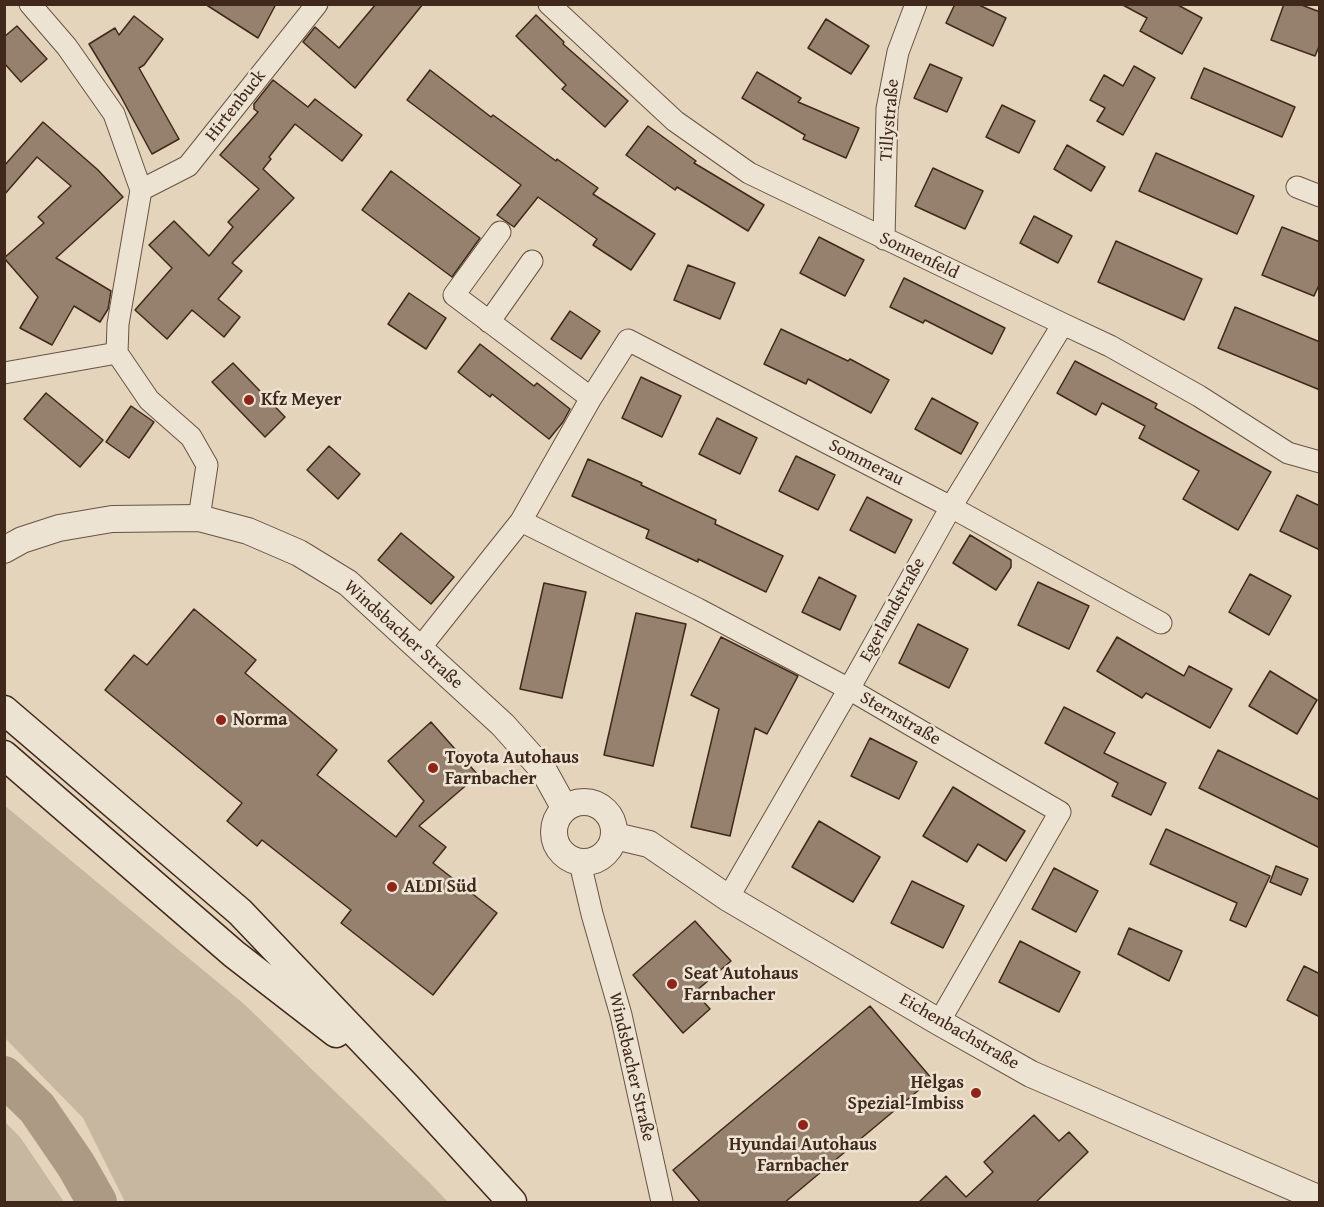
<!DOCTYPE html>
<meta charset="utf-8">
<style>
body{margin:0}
#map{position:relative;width:1324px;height:1207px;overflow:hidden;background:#e3d4bb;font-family:"Gentium Book Plus",serif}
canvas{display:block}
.frame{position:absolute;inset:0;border:6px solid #40281a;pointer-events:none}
</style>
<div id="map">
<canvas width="1324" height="1207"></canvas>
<div class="frame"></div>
</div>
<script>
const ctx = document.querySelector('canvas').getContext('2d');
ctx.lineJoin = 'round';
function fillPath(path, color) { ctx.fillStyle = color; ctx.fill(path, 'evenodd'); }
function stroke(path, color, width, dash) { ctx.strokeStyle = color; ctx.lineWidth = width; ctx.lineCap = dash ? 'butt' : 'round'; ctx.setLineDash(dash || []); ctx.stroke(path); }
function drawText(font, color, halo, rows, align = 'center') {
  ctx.font = font + ' "Gentium Book Plus",serif'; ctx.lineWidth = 5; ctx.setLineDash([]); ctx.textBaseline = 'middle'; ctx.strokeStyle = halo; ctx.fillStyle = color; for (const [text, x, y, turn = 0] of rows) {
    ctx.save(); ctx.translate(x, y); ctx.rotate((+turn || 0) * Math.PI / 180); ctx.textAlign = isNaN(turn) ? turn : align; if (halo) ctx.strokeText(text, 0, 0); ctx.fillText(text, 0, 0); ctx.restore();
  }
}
const green = new Path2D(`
 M 4,805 L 244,1004 L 429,1182 L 448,1202 L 125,1202 L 83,1118 L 5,1038 Z
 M 5,1122 L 20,1137 L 64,1202 L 5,1202 Z`);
const river = new Path2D(`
 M 4,1076 L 37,1108 L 76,1165 L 97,1202`);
const building = new Path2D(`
 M 205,4 L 276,4 L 258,38 Z
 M 376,4 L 423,4 L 355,88 L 303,42 L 315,27 L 339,48 Z
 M 955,4 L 977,4 L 1006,18 L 993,46 L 946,23 Z
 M 1121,4 L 1176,4 L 1202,18 L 1182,54 L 1140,31 L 1147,18 Z
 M 1284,4 L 1299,4 L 1320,12 L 1320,44 L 1315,56 L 1271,40 Z
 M 536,15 L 564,42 L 563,44 L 628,101 L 605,127 L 562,89 L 566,85 L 516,36 Z
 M 134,16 L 163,39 L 144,65 L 139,68 L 179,139 L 152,154 L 120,95 L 89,44 L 115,28 L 119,35 Z
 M 826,19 L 869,46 L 851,74 L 808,48 Z
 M 17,26 L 47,59 L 21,82 L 4,63 L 4,37 Z
 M 930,64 L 962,78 L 947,112 L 914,98 Z
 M 1134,66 L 1155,78 L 1123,135 L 1097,121 L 1105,108 L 1090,100 L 1104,75 L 1123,86 Z
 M 1204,68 L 1295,107 L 1282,137 L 1191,98 Z
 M 430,70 L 491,117 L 493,115 L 556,161 L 557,159 L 598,188 L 593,194 L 655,234 L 631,270 L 593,245 L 597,239 L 538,197 L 514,227 L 497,215 L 521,185 L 407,100 Z
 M 757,72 L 801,98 L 798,102 L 859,128 L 846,158 L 803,139 L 805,135 L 742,98 Z
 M 273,80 L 308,107 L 315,99 L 362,135 L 342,161 L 295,124 L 269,157 L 271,159 L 263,169 L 294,198 L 232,263 L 242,271 L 218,299 L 240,317 L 224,337 L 192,310 L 167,339 L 135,310 L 172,268 L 149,245 L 174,221 L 209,256 L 233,227 L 228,222 L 259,189 L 220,155 L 258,112 L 254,109 L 254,104 Z
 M 1002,105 L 1035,121 L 1019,153 L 986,137 Z
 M 43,122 L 98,170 L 123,197 L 56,258 L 111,291 L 108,309 L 100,322 L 74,306 L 52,345 L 20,328 L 38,297 L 4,258 L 44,223 L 38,217 L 71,186 L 37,157 L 4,195 L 4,166 Z
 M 648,126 L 696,161 L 694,163 L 764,205 L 748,231 L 677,187 L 675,190 L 626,155 Z
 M 1067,145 L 1105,167 L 1091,191 L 1054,169 Z
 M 1156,153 L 1254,196 L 1237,234 L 1139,191 Z
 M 933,168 L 983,191 L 965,229 L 915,206 Z
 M 391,171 L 480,238 L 452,277 L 362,210 Z
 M 1034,216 L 1072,236 L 1058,263 L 1020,243 Z
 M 1282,227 L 1320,242 L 1320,283 L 1314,296 L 1262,275 Z
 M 819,237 L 864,260 L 845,296 L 800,273 Z
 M 1116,241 L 1202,279 L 1184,320 L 1098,282 Z
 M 688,265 L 735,283 L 720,319 L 674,300 Z
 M 904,278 L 1005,328 L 992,354 L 925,320 L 923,323 L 890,307 Z
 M 409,293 L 446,318 L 426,349 L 388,324 Z
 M 1235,307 L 1320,342 L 1320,390 L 1218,348 Z
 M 570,311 L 600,331 L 581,359 L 551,339 Z
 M 781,329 L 848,361 L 850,359 L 889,380 L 871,413 L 808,379 L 806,384 L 764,364 Z
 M 480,344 L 534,386 L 537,383 L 570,409 L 563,422 L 549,439 L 492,394 L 490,397 L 458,372 Z
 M 1075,361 L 1157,404 L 1155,408 L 1271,472 L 1238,530 L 1183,499 L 1199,471 L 1139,438 L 1145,426 L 1102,403 L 1096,415 L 1057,393 Z
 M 233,363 L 285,417 L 265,437 L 212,382 Z
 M 641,377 L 681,396 L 662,437 L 622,418 Z
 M 46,393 L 103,440 L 80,467 L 24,419 Z
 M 932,398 L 978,423 L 961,454 L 915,429 Z
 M 131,406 L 154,422 L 129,458 L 106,442 Z
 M 717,418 L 757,438 L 740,474 L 699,454 Z
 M 329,446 L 360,474 L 338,499 L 307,470 Z
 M 796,456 L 835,475 L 818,510 L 779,491 Z
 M 588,459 L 642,483 L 641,485 L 716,520 L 715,524 L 783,556 L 766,592 L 698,559 L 698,562 L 646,538 L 649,530 L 572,496 Z
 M 1297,495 L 1320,506 L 1320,550 L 1280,531 Z
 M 867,497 L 912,520 L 895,553 L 850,530 Z
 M 401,533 L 454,577 L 431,604 L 378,560 Z
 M 970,535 L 1011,560 L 1011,567 L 996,590 L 953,563 Z
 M 1250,574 L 1291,596 L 1269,635 L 1229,612 Z
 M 819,577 L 856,596 L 840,630 L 802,612 Z
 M 1038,582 L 1089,606 L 1069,649 L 1018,625 Z
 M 544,583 L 586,592 L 562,698 L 520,689 Z
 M 194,609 L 256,660 L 245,673 L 337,750 L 317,775 L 396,837 L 424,801 L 388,761 L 431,722 L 478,775 L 419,826 L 446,847 L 433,863 L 497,913 L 433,995 L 341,923 L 351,910 L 262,840 L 257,846 L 227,821 L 242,803 L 105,690 L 134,655 L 147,665 Z
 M 636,613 L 686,624 L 653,766 L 604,755 Z
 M 918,624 L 968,649 L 949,688 L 899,663 Z
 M 721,637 L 798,676 L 767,734 L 755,728 L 730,836 L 691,827 L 719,709 L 691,695 Z
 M 1117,637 L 1184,676 L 1189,666 L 1232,689 L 1210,728 L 1146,693 L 1142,698 L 1097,671 Z
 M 1270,671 L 1317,700 L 1297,734 L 1249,706 Z
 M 1064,707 L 1115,733 L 1104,753 L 1166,783 L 1151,815 L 1112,796 L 1118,783 L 1045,743 Z
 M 870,738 L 917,762 L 899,799 L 851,776 Z
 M 1218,750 L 1320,800 L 1320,848 L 1199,788 Z
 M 953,787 L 1025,831 L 1006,861 L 978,844 L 967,862 L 923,836 Z
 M 819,821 L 880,857 L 853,902 L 792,867 Z
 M 1166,829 L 1270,876 L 1246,927 L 1230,920 L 1237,903 L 1150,864 Z
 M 1276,866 L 1308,879 L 1301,895 L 1270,882 Z
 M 1054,868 L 1098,891 L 1076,932 L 1032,909 Z
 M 912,881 L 964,906 L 943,948 L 891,923 Z
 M 695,921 L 731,961 L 695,992 L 710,1009 L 683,1033 L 633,975 Z
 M 1129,928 L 1182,951 L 1169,981 L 1118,954 Z
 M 1020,941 L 1080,972 L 1059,1012 L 999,982 Z
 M 1304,966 L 1320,974 L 1320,1017 L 1287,1000 Z
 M 870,1006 L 932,1079 L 784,1203 L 701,1203 L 673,1170 Z
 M 1034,1115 L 1059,1141 L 1069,1132 L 1088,1152 L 1035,1203 L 918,1203 L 946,1176 L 966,1197 L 993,1172 L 984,1162 Z`);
const minor = new Path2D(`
 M 30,4 L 67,47 L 114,114 L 141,190 L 118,324 L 117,353 L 149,400 L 191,437 L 207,465 L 199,518
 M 549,4 L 675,121 L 749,173 L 1063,324 L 1110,346 L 1199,396 L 1288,453 L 1320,462
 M 1297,187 L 1320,196
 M 141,190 L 188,166 L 317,4
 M 500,232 L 454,295 L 591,398
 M 884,239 L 887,109 L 898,52 L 916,4
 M 489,322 L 532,261
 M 4,373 L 117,353
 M 521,521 L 698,609 L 849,689 L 1060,812 L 939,1022
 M 420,648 L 521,521 L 591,398 L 628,340 L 951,507 L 1161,623
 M 580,863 L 592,914 L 621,1015 L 662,1202
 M 728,898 L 849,689 L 951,507 L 1063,324`);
const tertiary = new Path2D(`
 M 4,550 L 22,540 L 59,528 L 112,519 L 199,518 L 248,531 L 299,553 L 348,583 L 503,725 L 544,771 L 565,809
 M554 832a30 30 0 1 1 60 0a30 30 0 1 1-60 0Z
 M 615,836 L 649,844 L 728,898 L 939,1022 L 1031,1074 L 1320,1199`);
const secondary = new Path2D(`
 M 4,710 L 240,912 L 407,1087 L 512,1202
 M 4,755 L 234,954 L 336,1033`);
const markers = [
 [249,400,6,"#8f2418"],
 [221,720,6,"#8f2418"],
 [433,768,6,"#8f2418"],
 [392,887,6,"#8f2418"],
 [672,984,6,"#8f2418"],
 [976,1093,6,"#8f2418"],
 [803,1125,6,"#8f2418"]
];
const streetNames = [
 ["Hirtenbuck",236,106,-52],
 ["Tillystraße",890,120,-85],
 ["Sonnenfeld",919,256,26],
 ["Sommerau",866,463,27],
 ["Egerlandstraße",893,610,-61],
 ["Windsbacher Straße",403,635,42],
 ["Sternstraße",900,719,30],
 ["Eichenbachstraße",959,1032,30],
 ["Windsbacher Straße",631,1067,77]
];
const poiNames = [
 ["Kfz Meyer",261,400],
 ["Norma",233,720],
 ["Toyota Autohaus",445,758],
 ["Farnbacher",445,779],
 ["ALDI Süd",404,887],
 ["Seat Autohaus",684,974],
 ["Farnbacher",684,995],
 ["Helgas",964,1083,"right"],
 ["Spezial-Imbiss",964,1104,"right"],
 ["Hyundai Autohaus",803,1145,"center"],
 ["Farnbacher",803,1166,"center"]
];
fillPath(green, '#c7b7a0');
stroke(river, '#ac9a84', 40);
fillPath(building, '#95816e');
stroke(building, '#40281a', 1.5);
stroke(minor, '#695342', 23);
stroke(tertiary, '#695342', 28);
stroke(secondary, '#40281a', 31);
stroke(minor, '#ede3d3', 21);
stroke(tertiary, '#ede3d3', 26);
stroke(secondary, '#ede3d3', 28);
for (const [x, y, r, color] of markers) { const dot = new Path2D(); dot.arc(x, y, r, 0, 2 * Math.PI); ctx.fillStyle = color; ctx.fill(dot); stroke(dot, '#ede3d3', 2); }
drawText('18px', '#40281a', '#ede3d3', streetNames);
drawText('bold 18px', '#40281a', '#ede3d3', poiNames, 'left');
</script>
